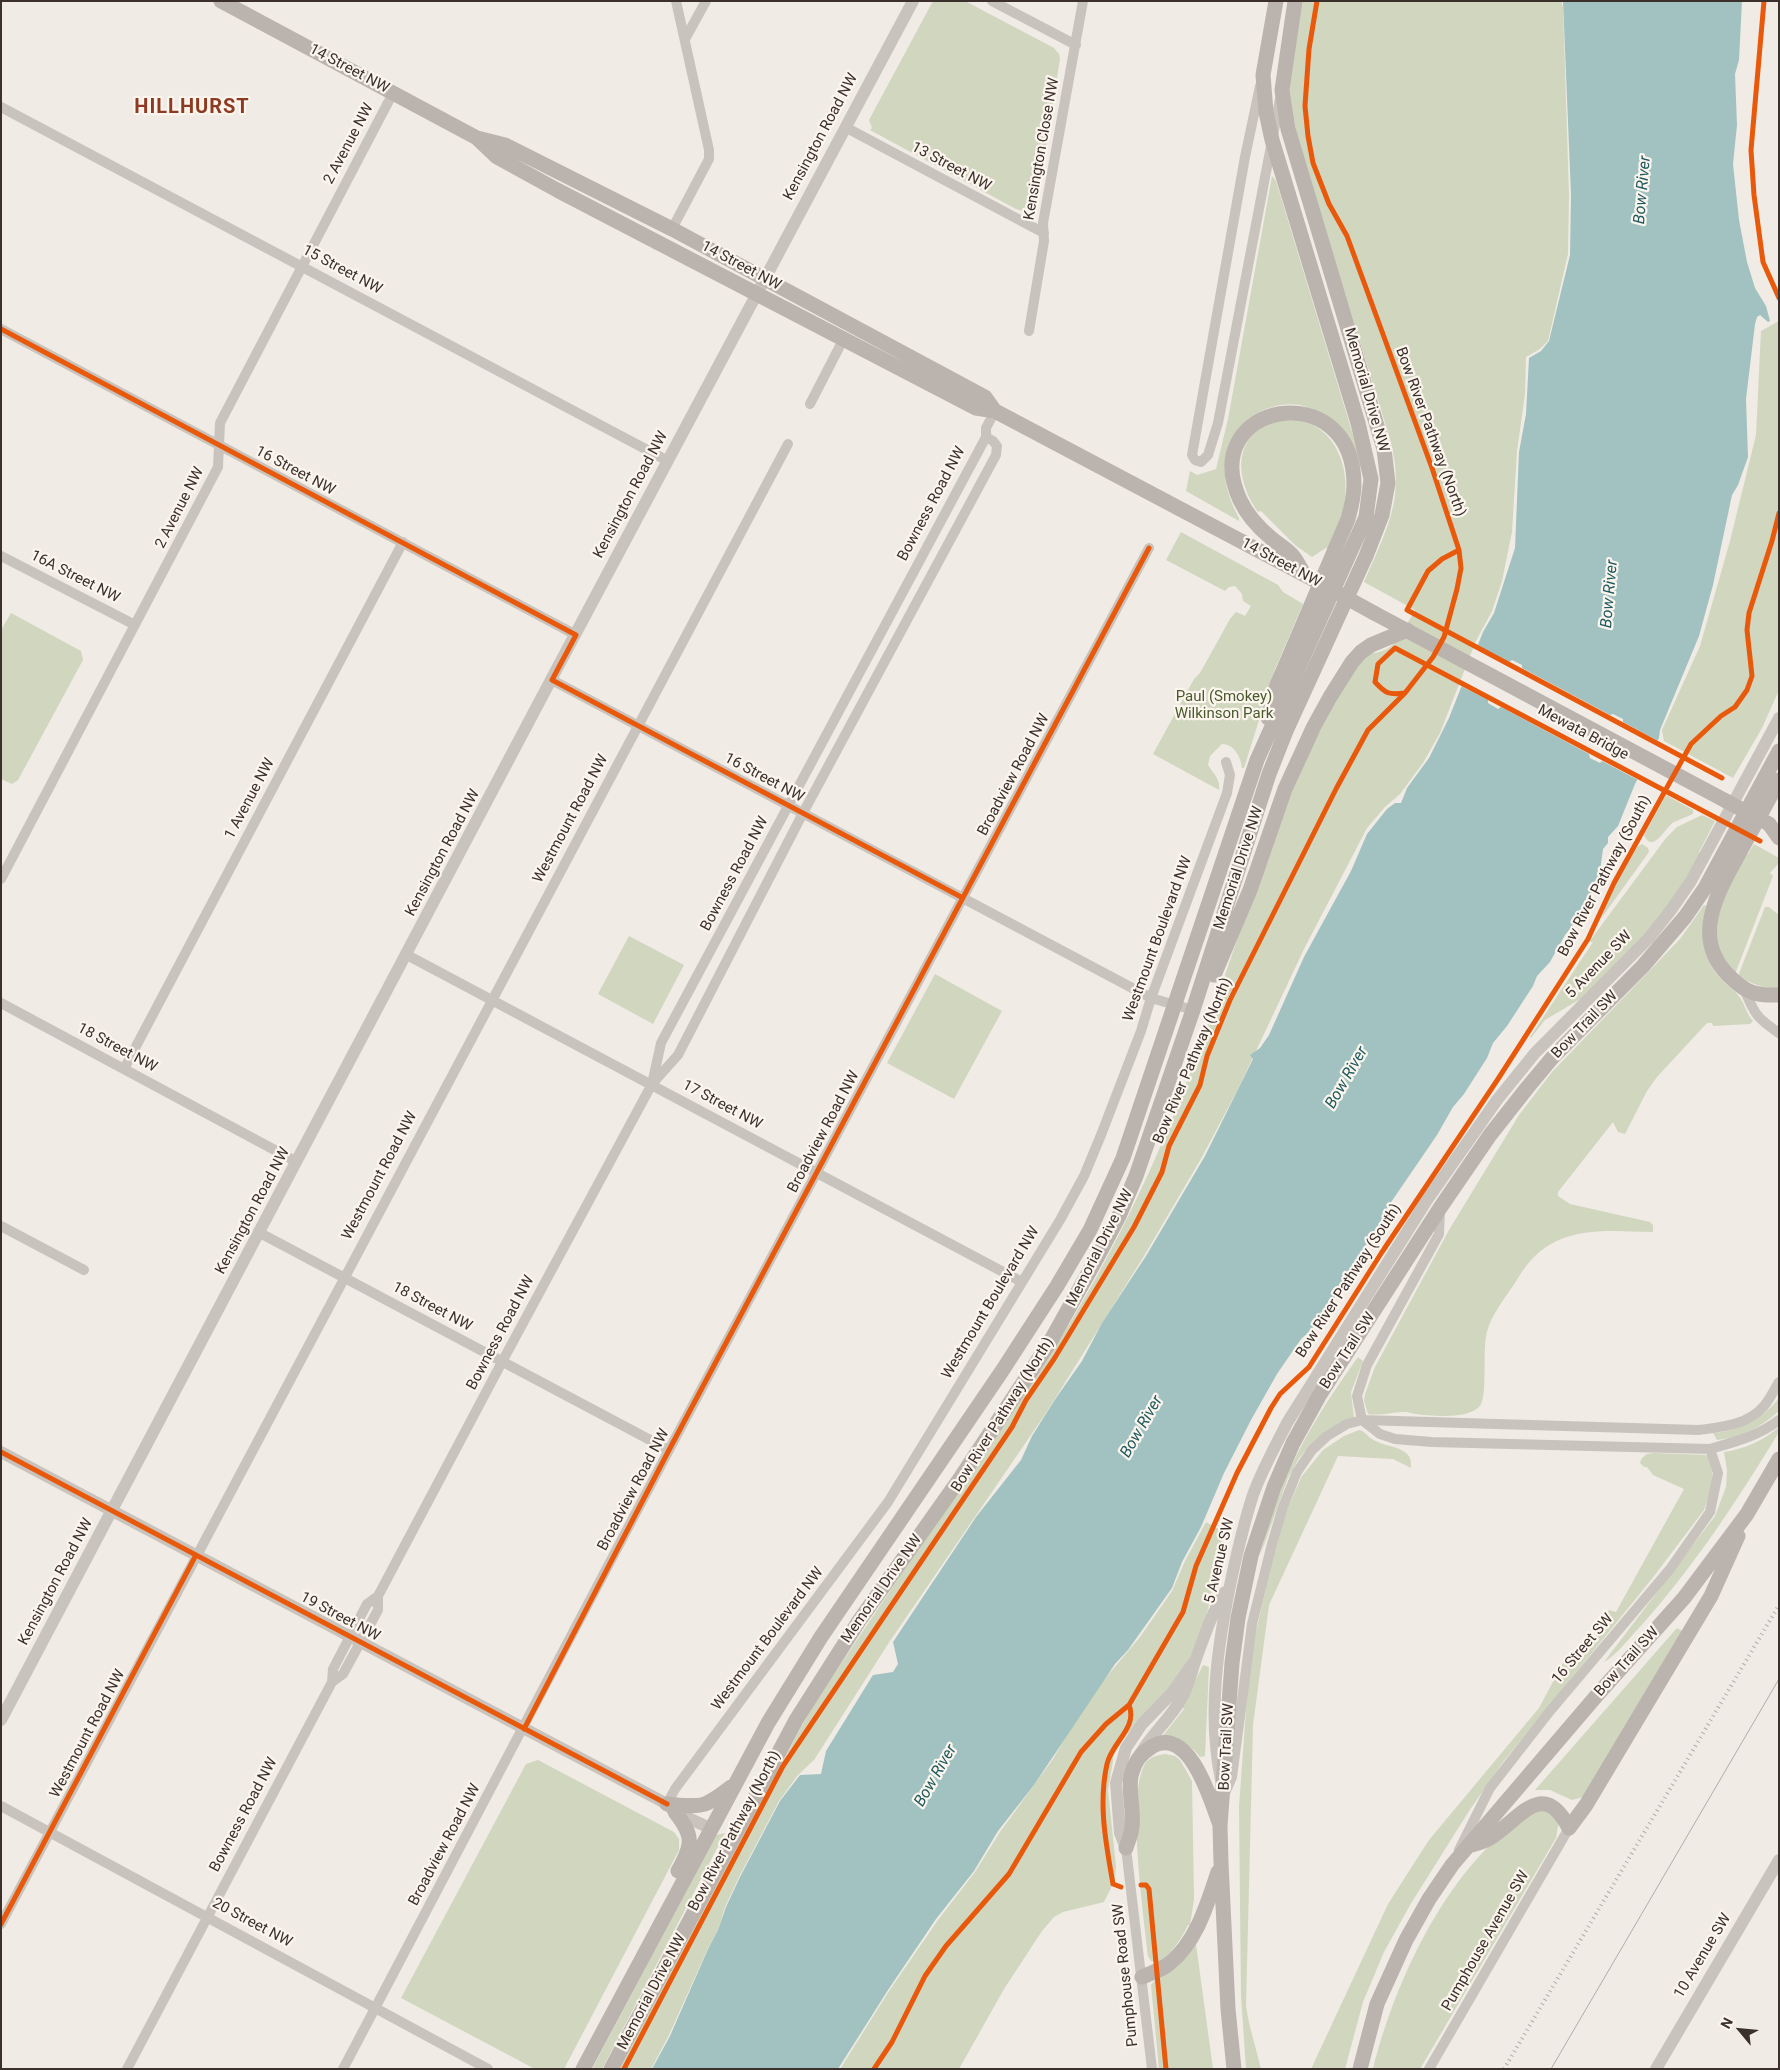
<!DOCTYPE html>
<style>
body{margin:0}
#map{position:relative;width:1780px;height:2070px;overflow:hidden;background:#f0ebe5;font-family:Roboto,sans-serif}
canvas{display:block}
.frame{position:absolute;inset:0;border:2px solid #3b302b;pointer-events:none}
.north{position:absolute;left:1715px;top:2005px;width:50px;height:50px;-webkit-text-stroke:4px #fbf5ee;paint-order:stroke;rotate:298deg;font-size:14px;font-weight:700;line-height:20px;text-align:center;color:#3b302b}
.north::after{content:'';display:block;margin:auto;width:18px;height:22px;background:#3b302b;clip-path:polygon(50% 0,100% 100%,50% 72%,0 100%)}
</style>
<div id="map">
<canvas width="1780" height="2070"></canvas>
<div class="frame"></div>
<div class="north">N</div>
</div>
<script>
const ctx = document.querySelector('canvas').getContext('2d');
ctx.lineJoin = 'round';
function fillPath(path, color) { ctx.fillStyle = color; ctx.fill(path, 'evenodd'); }
function stroke(path, color, width, dash) { ctx.strokeStyle = color; ctx.lineWidth = width; ctx.lineCap = dash ? 'butt' : 'round'; ctx.setLineDash(dash || []); ctx.stroke(path); }
function drawText(font, color, halo, rows, align = 'center') {
  ctx.font = font + ' Roboto,sans-serif'; ctx.lineWidth = 4.5; ctx.setLineDash([]); ctx.textBaseline = 'middle'; ctx.strokeStyle = halo; ctx.fillStyle = color; for (const [text, x, y, turn = 0] of rows) {
    ctx.save(); ctx.translate(x, y); ctx.rotate((+turn || 0) * Math.PI / 180); ctx.textAlign = isNaN(turn) ? turn : align; if (halo) ctx.strokeText(text, 0, 0); ctx.fillText(text, 0, 0); ctx.restore();
  }
}
const green = new Path2D(`
 M 933,1 L 965,1 L 1054,48 L 1059,54 L 1060,59 L 1037,200 L 1031,209 L 1023,211 L 1016,209 L 870,130 L 872,128 L 869,120 Z
 M 1301,1 L 1561,1 L 1563,7 L 1569,194 L 1568,254 L 1548,341 L 1540,349 L 1526,357 L 1525,394 L 1517,451 L 1512,532 L 1502,581 L 1492,611 L 1476,641 L 1440,733 L 1423,763 L 1400,794 L 1385,807 L 1367,828 L 1305,947 L 1238,1089 L 1202,1157 L 1144,1256 L 1046,1413 L 890,1641 L 814,1760 L 798,1775 L 779,1801 L 739,1877 L 725,1907 L 718,1930 L 708,1948 L 669,2035 L 651,2069 L 619,2069 L 800,1729 L 818,1698 L 1070,1323 C 1126,1230 1171,1130 1207,1027 C 1243,926 1274,822 1322,726 C 1333,703 1346,675 1365,657 C 1371,652 1380,653 1387,649 C 1397,644 1409,620 1415,610 L 1364,582 C 1387,528 1406,499 1390,439 L 1297,138 L 1289,86 Z
 M 1272,176 L 1276,181 L 1359,455 L 1358,457 C 1353,447 1348,435 1340,427 C 1330,418 1314,408 1300,405 C 1259,399 1221,433 1225,475 C 1226,490 1232,505 1239,518 L 1239,521 L 1186,491 L 1190,471 L 1197,475 L 1216,469 L 1228,419 Z
 M 1779,321 L 1779,690 L 1762,728 L 1733,778 L 1664,741 L 1662,730 L 1700,646 L 1730,541 L 1756,435 L 1761,331 Z
 M 1281,420 C 1290,421 1299,420 1308,423 C 1340,435 1350,475 1344,505 C 1341,521 1335,535 1329,549 L 1326,548 L 1312,557 L 1295,545 L 1261,511 L 1258,512 C 1242,490 1231,453 1256,432 C 1263,426 1272,424 1281,420 Z
 M 1181,532 L 1278,585 L 1283,592 L 1303,604 L 1275,669 L 1244,768 L 1242,768 C 1241,757 1234,744 1222,744 L 1210,756 L 1208,765 C 1213,773 1221,780 1219,790 L 1153,754 L 1194,679 L 1200,673 L 1230,619 L 1236,612 L 1245,616 L 1251,606 L 1243,601 L 1242,594 L 1235,586 L 1229,587 L 1225,591 L 1166,560 Z
 M 11,613 L 81,651 L 83,660 L 18,780 L 12,784 L 1,779 L 1,630 Z
 M 1666,795 L 1693,810 L 1693,814 C 1687,817 1680,819 1674,822 C 1665,827 1653,855 1644,835 Z
 M 1702,815 L 1715,821 L 1699,852 L 1701,855 L 1655,925 L 1582,998 L 1545,1020 L 1531,1038 L 1530,1037 L 1593,942 L 1589,942 L 1666,838 L 1677,827 Z
 M 1642,844 L 1648,848 L 1649,852 L 1600,920 L 1616,883 L 1637,847 Z
 M 1754,844 L 1779,858 L 1779,863 L 1770,873 L 1773,876 L 1735,974 C 1699,932 1726,895 1746,853 L 1748,854 Z
 M 1704,905 L 1706,906 C 1700,931 1702,959 1721,979 C 1726,985 1733,989 1738,995 C 1745,1003 1746,1014 1753,1021 L 1750,1024 L 1713,1026 L 1712,1023 L 1707,1023 L 1657,1077 L 1647,1091 L 1625,1134 L 1618,1132 L 1613,1122 L 1558,1192 L 1558,1196 L 1570,1204 L 1650,1222 L 1653,1225 L 1653,1232 C 1607,1231 1559,1224 1527,1265 C 1521,1272 1516,1282 1510,1290 C 1501,1304 1488,1320 1486,1337 C 1483,1352 1487,1394 1481,1404 C 1472,1420 1432,1416 1416,1414 C 1413,1414 1409,1412 1405,1412 C 1394,1412 1379,1416 1368,1414 L 1364,1401 L 1365,1394 L 1375,1367 L 1449,1230 L 1519,1115 L 1552,1072 L 1680,939 Z
 M 1765,907 L 1769,907 L 1779,915 L 1779,989 C 1762,988 1752,984 1738,976 Z
 M 629,936 L 684,965 L 653,1024 L 598,994 Z
 M 935,974 L 1002,1011 L 954,1099 L 887,1063 Z
 M 1358,1357 L 1363,1361 L 1351,1392 L 1354,1418 L 1305,1451 L 1298,1460 L 1288,1478 L 1260,1556 C 1268,1526 1277,1497 1290,1469 C 1308,1429 1333,1392 1358,1357 Z
 M 1779,1398 L 1779,1411 C 1761,1427 1741,1438 1717,1440 L 1713,1433 C 1740,1431 1763,1419 1779,1398 Z
 M 1779,1427 L 1779,1432 C 1737,1501 1693,1568 1639,1628 C 1629,1638 1616,1656 1604,1662 L 1715,1516 L 1726,1487 L 1727,1470 L 1724,1452 C 1744,1449 1763,1441 1779,1427 Z
 M 1359,1430 C 1365,1431 1367,1436 1372,1439 C 1382,1446 1397,1445 1406,1453 C 1411,1457 1411,1462 1411,1468 L 1393,1459 L 1338,1456 L 1269,1605 L 1253,1725 L 1246,2006 C 1249,2028 1256,2047 1261,2069 L 1246,2069 L 1241,1996 L 1239,1807 L 1248,1682 L 1253,1644 L 1274,1554 L 1287,1510 L 1302,1476 L 1323,1450 L 1344,1436 Z
 M 1654,1453 L 1706,1455 C 1718,1469 1710,1495 1704,1510 L 1651,1580 L 1503,1762 L 1469,1811 L 1410,1905 L 1384,1952 L 1363,2002 L 1345,2069 L 1311,2069 L 1388,1904 L 1429,1840 L 1539,1708 L 1563,1663 L 1566,1662 L 1575,1665 L 1587,1652 L 1609,1610 L 1616,1612 L 1684,1489 L 1653,1475 L 1647,1467 L 1644,1467 L 1640,1463 L 1642,1458 L 1647,1454 Z
 M 1206,1522 L 1224,1532 L 1208,1609 L 1202,1634 L 1192,1656 L 1167,1692 L 1122,1740 L 1114,1755 L 1108,1790 L 1116,1866 L 1115,1880 L 1104,1902 L 1063,1912 L 1054,1917 L 1042,1931 L 1004,1989 L 959,2069 L 840,2069 L 889,1991 L 938,1920 L 975,1872 L 1000,1832 L 1053,1759 L 1087,1700 L 1140,1637 L 1172,1591 L 1185,1561 Z
 M 1677,1628 L 1682,1631 L 1583,1797 L 1572,1800 L 1550,1790 L 1535,1790 Z
 M 1203,1665 L 1209,1667 L 1205,1756 L 1200,1757 C 1190,1743 1178,1741 1162,1737 L 1184,1709 L 1182,1707 Z
 M 1165,1754 L 1175,1756 L 1180,1760 L 1192,1781 L 1194,1899 L 1190,1925 L 1188,1925 C 1181,1940 1172,1951 1161,1962 L 1151,1961 L 1148,1956 C 1144,1916 1126,1796 1145,1764 C 1149,1757 1157,1755 1165,1754 Z
 M 538,1760 L 674,1832 L 679,1839 L 679,1850 L 564,2069 L 535,2069 L 401,1998 L 526,1764 Z
 M 1546,1809 L 1559,1821 L 1556,1838 L 1420,2069 L 1373,2069 C 1395,1981 1446,1871 1522,1818 C 1529,1814 1539,1811 1546,1809 Z
 M 725,1833 L 602,2069 L 592,2069 L 716,1835 Z
 M 1196,1944 L 1213,2069 L 1159,2069 L 1151,1985 L 1155,1980 L 1163,1975 Z`);
const water = new Path2D(`
 M 1563,1 L 1742,1 L 1739,60 L 1735,74 L 1737,125 L 1733,164 L 1739,220 L 1747,262 L 1755,288 L 1766,306 L 1770,321 L 1768,322 L 1760,315 L 1757,317 L 1755,324 L 1746,399 L 1748,457 L 1738,485 L 1732,495 L 1713,585 L 1699,636 L 1660,730 L 1659,738 L 1635,784 L 1618,826 L 1608,837 L 1608,843 L 1603,849 L 1599,878 L 1580,917 L 1565,935 L 1550,962 L 1537,976 L 1533,986 L 1507,1026 L 1493,1043 L 1487,1058 L 1464,1094 L 1453,1107 L 1437,1135 L 1385,1211 L 1383,1219 L 1366,1245 L 1349,1278 L 1311,1330 L 1301,1339 L 1277,1374 L 1251,1420 L 1224,1473 L 1201,1527 L 1182,1562 L 1172,1588 L 1128,1650 L 1115,1664 L 1034,1785 L 998,1831 L 974,1871 L 936,1919 L 888,1990 L 838,2069 L 652,2069 L 670,2036 L 708,1949 L 718,1930 L 726,1907 L 740,1877 L 780,1801 L 800,1775 L 821,1774 L 826,1751 L 873,1675 L 893,1672 L 898,1664 L 893,1642 L 976,1517 L 1021,1460 L 1032,1436 L 1056,1398 L 1082,1361 L 1102,1323 L 1146,1256 L 1205,1156 L 1253,1059 L 1250,1055 L 1260,1048 L 1269,1035 L 1304,957 L 1351,871 L 1367,834 L 1387,809 L 1395,803 L 1401,803 L 1407,788 L 1429,758 L 1449,718 L 1483,632 L 1494,613 L 1515,548 L 1519,452 L 1526,414 L 1529,358 L 1541,351 L 1549,341 L 1570,255 L 1571,195 Z`);
const pier = new Path2D(`
 M 1475,644 L 1509,662 L 1512,660 L 1522,665 L 1522,668 L 1610,715 L 1613,714 L 1623,719 L 1623,722 L 1660,742 L 1640,781 L 1602,761 L 1600,763 L 1590,758 L 1589,754 L 1501,707 L 1498,709 L 1488,703 L 1488,700 L 1459,685 Z`);
const minor = new Path2D(`
 M 992,1 L 1076,45
 M 685,39 L 706,1
 M 1260,86 L 1245,157 L 1192,455 L 1195,460 L 1201,462 L 1208,455 L 1218,423 L 1280,99
 M 1,107 L 668,461
 M 845,127 L 1044,233
 M 672,229 L 709,159 L 709,150 L 676,1
 M 1,329 L 576,635
 M 1029,331 L 1044,241 L 1043,223 L 1083,1
 M 810,404 L 843,340
 M 986,437 L 986,428 L 995,411
 M 1,556 L 135,625
 M 552,680 L 1151,998 L 1193,1010
 M 1,879 L 218,467 L 220,423 L 393,93
 M 407,955 L 1022,1282
 M 1745,991 C 1755,1015 1757,1018 1779,1033
 M 1,1003 L 297,1162
 M 124,1069 L 403,542
 M 652,1084 L 661,1043 L 986,437
 M 1440,1209 L 1439,1234 L 1367,1365 L 1357,1396 L 1362,1420 L 1380,1434 L 1395,1439 L 1432,1442 L 1710,1449 C 1734,1442 1759,1436 1779,1420
 M 1,1226 L 84,1270
 M 260,1233 L 669,1450
 M 332,1682 L 343,1674 L 378,1610 L 378,1596 L 502,1362 L 652,1084 L 678,1055 L 803,813 L 996,455 L 997,446 L 993,441 L 986,437
 M 1226,1791 L 1232,1777 L 1252,1624 L 1272,1544 L 1283,1507 L 1297,1472 L 1312,1450 L 1327,1436 L 1347,1424 L 1362,1420 L 1699,1430 C 1722,1427 1748,1425 1764,1406 C 1770,1399 1774,1390 1779,1382
 M 667,1804 L 675,1789 L 888,1502 L 1060,1220 L 1084,1176 L 1101,1135 L 1141,1031 L 1151,998 L 1227,793 L 1230,775 L 1226,762
 M 1,1806 L 488,2069
 M 1126,1848 L 1152,2069
 M 1459,1850 L 1490,1788 L 1550,1711 L 1670,1569 L 1710,1512 L 1718,1473 L 1710,1449
 M 1,1924 L 788,444
 M 127,2069 L 332,1682 L 333,1669 L 367,1604 L 378,1596
 M 343,2069 L 669,1450 L 1149,548
 M 1429,2069 L 1569,1828`);
const tertiary = new Path2D(`
 M 1,1452 L 667,1804 L 675,1812 L 712,1829
 M 1,1720 C 306,1147 605,572 913,1
 M 1140,1754 C 1152,1734 1170,1719 1181,1699 C 1189,1686 1191,1673 1196,1659 C 1204,1637 1212,1612 1225,1592
 M 1221,1780 C 1207,1713 1218,1642 1232,1576 C 1238,1549 1244,1522 1253,1495 C 1262,1470 1275,1447 1287,1423 L 1427,1200 L 1497,1100 L 1535,1053 L 1649,938 L 1671,910 L 1691,881 L 1779,718
 M 1126,1848 L 1120,1833 L 1116,1783 L 1126,1748 L 1142,1724 L 1172,1693 L 1196,1659
 M 1656,2069 L 1779,1860`);
const secondary = new Path2D(`
 M 221,1 L 477,138 L 505,145 L 672,229 L 985,397 L 995,411
 M 477,138 L 497,157 L 557,190 L 976,408 L 995,411 L 1305,575
 M 1374,613 L 1726,801
 M 1268,718 L 1277,685 L 1348,519 C 1351,508 1354,497 1354,485 C 1354,373 1195,402 1240,500 C 1247,515 1259,528 1271,538 C 1278,544 1286,548 1292,555 C 1297,560 1300,568 1304,574
 M 1779,780 C 1767,803 1754,826 1742,848 C 1721,887 1689,935 1728,975 C 1745,992 1754,996 1779,995
 M 1769,824 L 1779,838
 M 1214,975 L 1250,890 L 1285,789 L 1314,726 L 1330,697 L 1352,662 L 1361,652 L 1371,645 L 1407,630
 M 667,1804 C 702,1807 703,1809 731,1787
 M 675,1812 C 694,1836 693,1844 678,1871
 M 1468,1846 C 1475,1844 1484,1842 1490,1838 C 1520,1819 1543,1777 1569,1828 L 1586,1805 L 1711,1596 L 1738,1536
 M 1126,1848 C 1128,1841 1132,1833 1132,1826 C 1134,1810 1128,1792 1131,1776 C 1135,1761 1140,1754 1153,1746 C 1190,1726 1211,1801 1220,1825
 M 1142,1977 C 1151,1973 1162,1970 1170,1963 C 1197,1941 1207,1904 1218,1872
 M 583,2069 L 768,1723 L 821,1637 L 1002,1371 L 1057,1286 L 1090,1230 L 1123,1158 L 1257,760 L 1366,517 L 1371,479 L 1358,423 L 1272,140 L 1266,112 L 1263,75 L 1276,1
 M 611,2069 L 796,1720 L 859,1621 L 961,1477 L 1050,1342 L 1098,1256 L 1119,1216 L 1136,1176 L 1193,1010 L 1269,774 L 1286,731 L 1366,556 L 1382,515 L 1388,483 L 1384,449 L 1288,129 L 1282,90 L 1295,1
 M 1234,2069 L 1228,2009 L 1221,1863 L 1220,1826 L 1232,1663 L 1238,1618 L 1251,1556 L 1274,1487 L 1293,1443 L 1319,1396 L 1440,1208 L 1490,1135 L 1527,1088 L 1552,1058 L 1643,966 L 1685,917 L 1705,888 L 1779,751
 M 1360,2069 L 1377,2004 L 1406,1940 L 1429,1899 L 1452,1865 L 1598,1694 L 1684,1598 L 1747,1514 L 1779,1459`);
const tram = new Path2D(`
 M 1551,2069 L 1779,1679`);
const rail = new Path2D(`
 M 1504,2069 L 1779,1605`);
const secondaryBridge = new Path2D(`
 M 1305,575 L 1374,613
 M 1726,801 L 1769,824`);
const cycleway = new Path2D(`
 M 1764,1 L 1751,150 L 1754,195 L 1763,262 L 1779,298
 M 1,329 L 576,635 L 552,680 L 963,898
 M 1459,550 L 1442,559 L 1428,571 L 1407,610 L 1722,778
 M 1405,693 C 1389,695 1386,694 1375,682 L 1378,664 L 1395,648 L 1760,841
 M 1,1452 L 667,1804
 M 524,1729 L 669,1450 L 1149,548
 M 1141,1885 L 1146,1885 L 1149,1889 L 1166,2069
 M 1121,1887 L 1113,1884 C 1106,1844 1098,1804 1107,1764 C 1112,1742 1138,1728 1129,1705
 M 1,1924 L 196,1555
 M 624,2069 L 783,1766 L 1012,1427 L 1026,1400 L 1054,1359 L 1134,1227 L 1162,1172 L 1169,1146 L 1200,1085 L 1207,1056 L 1230,1000 L 1336,789 L 1368,730 L 1405,693 L 1433,657 L 1444,637 L 1457,589 L 1461,568 L 1459,550 L 1432,468 L 1347,236 L 1329,204 L 1313,163 L 1308,136 L 1305,106 L 1309,49 L 1317,1
 M 874,2069 L 892,2042 L 925,1976 L 946,1946 L 1009,1874 L 1081,1752 L 1106,1724 L 1129,1705 L 1183,1612 L 1196,1566 L 1237,1473 L 1271,1408 L 1280,1394 L 1309,1367 L 1382,1252 L 1498,1079 L 1588,939 L 1614,883 L 1691,744 L 1721,716 L 1735,707 L 1747,690 L 1752,676 L 1747,630 L 1749,613 L 1772,541 L 1779,513`);
const streetNames = [
 ["14 Street NW",349,69,28],
 ["Kensington Road NW",821,137,-62],
 ["2 Avenue NW",349,144,-62],
 ["Kensington Close NW",1042,149,-80],
 ["13 Street NW",951,167,28],
 ["14 Street NW",741,266,28],
 ["15 Street NW",342,270,28],
 ["Memorial Drive NW",1366,390,74],
 ["Bow River Pathway (North)",1430,432,70],
 ["16 Street NW",295,471,28],
 ["Kensington Road NW",631,495,-62],
 ["Bowness Road NW",932,504,-62],
 ["2 Avenue NW",180,508,-63],
 ["14 Street NW",1281,563,28],
 ["16A Street NW",75,577,27],
 ["Mewata Bridge",1583,733,28],
 ["Broadview Road NW",1014,775,-62],
 ["16 Street NW",764,778,28],
 ["1 Avenue NW",250,799,-62],
 ["Westmount Road NW",571,819,-62],
 ["Kensington Road NW",443,853,-62],
 ["Memorial Drive NW",1239,868,-72],
 ["Bowness Road NW",735,874,-62],
 ["Bow River Pathway (South)",1605,876,-62],
 ["Westmount Boulevard NW",1158,939,-70],
 ["5 Avenue SW",1599,965,-46],
 ["Bow Trail SW",1585,1025,-46],
 ["18 Street NW",117,1048,28],
 ["Bow River Pathway (North)",1193,1061,-67],
 ["17 Street NW",722,1105,28],
 ["Broadview Road NW",824,1132,-62],
 ["Westmount Road NW",380,1176,-62],
 ["Kensington Road NW",253,1211,-62],
 ["Memorial Drive NW",1100,1248,-63],
 ["Bow River Pathway (South)",1349,1281,-57],
 ["Westmount Boulevard NW",991,1303,-59],
 ["18 Street NW",432,1307,28],
 ["Bowness Road NW",501,1333,-62],
 ["Bow Trail SW",1348,1351,-57],
 ["Bow River Pathway (North)",1003,1415,-58],
 ["Broadview Road NW",634,1490,-62],
 ["5 Avenue SW",1220,1561,-77],
 ["Kensington Road NW",56,1582,-62],
 ["Memorial Drive NW",882,1589,-55],
 ["19 Street NW",340,1617,28],
 ["Westmount Boulevard NW",768,1639,-53],
 ["16 Street SW",1583,1649,-50],
 ["Bow Trail SW",1627,1662,-48],
 ["Westmount Road NW",88,1734,-62],
 ["Bow Trail SW",1227,1747,-87],
 ["Bowness Road NW",244,1815,-62],
 ["Bow River Pathway (North)",735,1831,-62],
 ["Broadview Road NW",445,1845,-62],
 ["20 Street NW",252,1923,28],
 ["Pumphouse Avenue SW",1486,1941,-60],
 ["10 Avenue SW",1703,1956,-59],
 ["Pumphouse Road SW",1126,1975,-96],
 ["Memorial Drive NW",652,1992,-62]
];
const parkNames = [
 ["Paul (Smokey)",1224,697],
 ["Wilkinson Park",1224,714]
];
const waterNames = [
 ["Bow River",1643,190,-85],
 ["Bow River",1610,594,-85],
 ["Bow River",1347,1078,-60],
 ["Bow River",1142,1427,-60],
 ["Bow River",936,1776,-60]
];
const districtNames = [
 ["HILLHURST",192,108]
];
fillPath(green, '#d1d6bf');
fillPath(water, '#a1c2c1');
fillPath(pier, '#f0ebe5');
stroke(minor, '#c9c3be', 10);
stroke(tertiary, '#c9c3be', 12);
stroke(secondary, '#bab3ae', 15);
stroke(tram, '#b1aca8', 1);
stroke(rail, '#b1aca8', 4, [1, 4]);
stroke(secondaryBridge, '#bab3ae', 15);
stroke(cycleway, '#e8590c', 5);
drawText('15px', '#3b302b', '#fbf5ee', streetNames);
drawText('15px', '#4a5a2e', '#fbf5ee', parkNames);
drawText('italic 16px', '#1f5a5e', '#fbf5ee', waterNames);
ctx.letterSpacing = '1px';
drawText('bold 20px', '#8c3b22', '#fbf5ee', districtNames);
ctx.letterSpacing = '0px';
</script>
